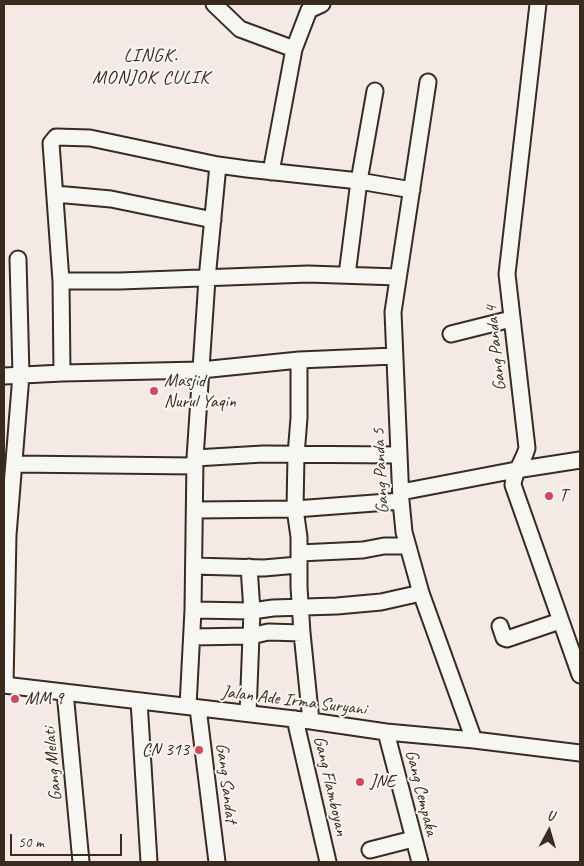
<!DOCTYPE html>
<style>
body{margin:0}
#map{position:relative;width:584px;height:866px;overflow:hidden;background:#f5e9e6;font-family:Caveat,sans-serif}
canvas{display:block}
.frame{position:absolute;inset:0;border:5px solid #3b2a1e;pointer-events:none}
.north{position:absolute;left:524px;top:806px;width:50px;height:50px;-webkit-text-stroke:4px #f6f6f2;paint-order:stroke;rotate:6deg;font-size:14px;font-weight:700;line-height:20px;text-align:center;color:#3b2a1e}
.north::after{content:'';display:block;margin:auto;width:18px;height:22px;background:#3b2a1e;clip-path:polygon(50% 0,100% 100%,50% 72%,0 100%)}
.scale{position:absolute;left:10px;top:834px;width:112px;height:22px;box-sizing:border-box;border:2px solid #3b2a1e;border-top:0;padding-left:6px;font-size:15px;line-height:18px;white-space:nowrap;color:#3b2a1e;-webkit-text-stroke:4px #f6f6f2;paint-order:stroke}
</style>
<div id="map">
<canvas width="584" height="866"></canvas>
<div class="frame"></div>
<div class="north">U</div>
<div class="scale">50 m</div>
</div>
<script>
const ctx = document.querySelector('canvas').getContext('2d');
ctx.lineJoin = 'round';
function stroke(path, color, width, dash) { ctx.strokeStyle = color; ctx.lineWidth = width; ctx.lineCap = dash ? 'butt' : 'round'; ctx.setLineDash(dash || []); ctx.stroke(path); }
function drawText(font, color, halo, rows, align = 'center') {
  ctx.font = font + ' Caveat,sans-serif'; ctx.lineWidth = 4; ctx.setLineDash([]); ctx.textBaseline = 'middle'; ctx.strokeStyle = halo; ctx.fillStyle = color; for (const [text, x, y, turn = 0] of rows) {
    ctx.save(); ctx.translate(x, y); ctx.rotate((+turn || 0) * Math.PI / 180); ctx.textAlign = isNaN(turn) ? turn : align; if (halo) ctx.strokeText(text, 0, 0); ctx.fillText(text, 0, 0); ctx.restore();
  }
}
const minor = new Path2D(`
 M 214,4 L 240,29 L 294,49
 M 538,4 L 507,274 L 527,448 C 524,461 514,471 513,485 L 580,675
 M 428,82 L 393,312 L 401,501 L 404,532 L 421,593 L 474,740
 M 271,172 L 294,49 L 309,10 L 322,4
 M 55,194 L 111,199 L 213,220
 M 347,275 L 359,181 L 375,91
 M 61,281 L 120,281 L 308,274 L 398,277
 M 451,334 L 511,319
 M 299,360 L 299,418 L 296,455 L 295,509 L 299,537 L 299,587 L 302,633 L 311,721
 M 62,373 L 61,281 L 51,143 L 56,137 L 90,138 L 218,165 L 247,169 L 359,181 L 412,190
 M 4,376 L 62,373 L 201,370 L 299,360 L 394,356
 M 195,458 L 263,454 L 399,455
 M 14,464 L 195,466
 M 401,492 L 516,470 L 580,460
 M 196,510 L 295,509 L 401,501
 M 299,553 L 363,550 L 384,546 L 408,546
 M 194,566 L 264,568 L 298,565
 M 193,610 L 252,611 L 273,608 L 337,606 L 381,602 L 421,593
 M 500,626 L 504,638 L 507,639 L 560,621
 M 192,637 L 251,636 L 268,632 L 302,633
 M 4,685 L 311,721 L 386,732 L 474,740 L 580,753
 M 5,685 L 8,535 L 21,375 L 18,259
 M 65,692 L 81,862
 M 139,701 L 149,862
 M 188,706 L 193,610 L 195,458 L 207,279 L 218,165
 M 198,708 L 217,862
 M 248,713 L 252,611 L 249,567
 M 295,719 L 328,862
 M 386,732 L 420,862
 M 370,850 L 413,839`);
const markers = [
 [154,391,5,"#d1495b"],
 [549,496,5,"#d1495b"],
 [15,699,5,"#d1495b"],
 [199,750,5,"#d1495b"],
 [360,782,5,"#d1495b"]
];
const streetNames = [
 ["Gang Panda 4",496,348,-96],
 ["Gang Panda 5",381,471,-93],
 ["Jalan Ade Irma Suryani",294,701,7],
 ["Gang Melati",53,764,-95],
 ["Gang Sandat",226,783,83],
 ["Gang Flamboyan",330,786,77],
 ["Gang Cempaka",421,793,76]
];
const poiNames = [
 ["Masjid",164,381],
 ["Nurul Yaqin",164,402],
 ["T",559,496],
 ["MM 9",25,699],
 ["CN 313",189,750,"right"],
 ["JNE",370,782]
];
const neighbourhoodNames = [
 ["LINGK.",151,56],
 ["MONJOK CULIK",151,78]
];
stroke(minor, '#3b2a1e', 19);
stroke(minor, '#f6f6f2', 15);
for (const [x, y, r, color] of markers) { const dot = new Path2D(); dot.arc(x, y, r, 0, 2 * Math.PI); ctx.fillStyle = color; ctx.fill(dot); stroke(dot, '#f6f6f2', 2); }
drawText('18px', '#3b2a1e', '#f6f6f2', streetNames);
drawText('18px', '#3b2a1e', '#f6f6f2', poiNames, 'left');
ctx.letterSpacing = '1px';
drawText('19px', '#3b2a1e', '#f6f6f2', neighbourhoodNames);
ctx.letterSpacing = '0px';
</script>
